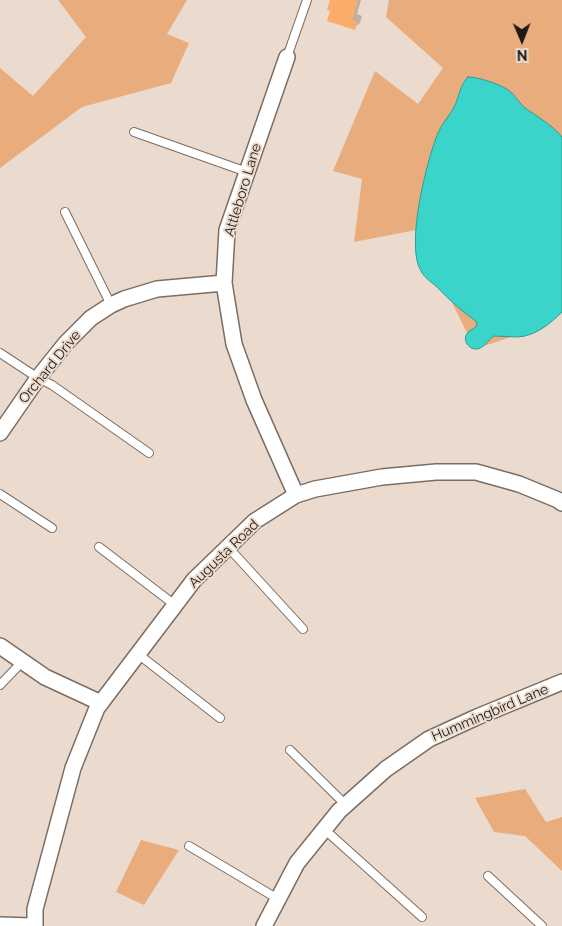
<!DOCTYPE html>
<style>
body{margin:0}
#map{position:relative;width:562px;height:926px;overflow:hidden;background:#ebdbce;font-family:Raleway,sans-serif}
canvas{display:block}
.north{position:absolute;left:497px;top:15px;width:50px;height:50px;-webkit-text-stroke:4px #ebdbce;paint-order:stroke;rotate:179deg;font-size:14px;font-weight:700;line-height:20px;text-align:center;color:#1e1814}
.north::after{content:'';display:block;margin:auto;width:18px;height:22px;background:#1e1814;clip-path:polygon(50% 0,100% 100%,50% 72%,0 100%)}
</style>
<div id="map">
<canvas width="562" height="926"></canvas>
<div class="north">N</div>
</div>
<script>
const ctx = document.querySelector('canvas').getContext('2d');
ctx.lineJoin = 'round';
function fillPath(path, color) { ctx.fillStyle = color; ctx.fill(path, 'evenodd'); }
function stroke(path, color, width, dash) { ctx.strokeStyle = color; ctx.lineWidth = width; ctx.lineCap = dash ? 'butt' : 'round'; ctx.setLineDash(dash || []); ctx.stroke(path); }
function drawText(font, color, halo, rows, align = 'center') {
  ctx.font = font + ' Raleway,sans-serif'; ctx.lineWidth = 4; ctx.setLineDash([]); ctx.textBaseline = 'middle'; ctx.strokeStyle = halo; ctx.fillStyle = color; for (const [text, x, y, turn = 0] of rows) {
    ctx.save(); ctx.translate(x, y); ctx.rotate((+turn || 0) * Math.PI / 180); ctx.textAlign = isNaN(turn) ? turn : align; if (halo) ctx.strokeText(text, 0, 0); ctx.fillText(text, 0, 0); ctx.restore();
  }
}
const green = new Path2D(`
 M 58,0 L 187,0 L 167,34 L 189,43 L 171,83 L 82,107 L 0,168 L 0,68 L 33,96 L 86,37 Z
 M 389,0 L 562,0 L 562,307 L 547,325 L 475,349 L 416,230 L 354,242 L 362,179 L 333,171 L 375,71 L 418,104 L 443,68 L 386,17 Z
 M 525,789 L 546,822 L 562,817 L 562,871 L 525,836 L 494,832 L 475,798 Z
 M 141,840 L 179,850 L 144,905 L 116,892 Z`);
const water = new Path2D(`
 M 468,77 C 479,77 504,85 512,93 C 517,98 519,103 525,108 C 538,117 552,125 562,137 L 562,312 C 550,324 535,336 518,337 C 510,337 502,336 494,336 C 488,340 484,348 477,349 C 470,350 463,342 466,335 C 468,331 473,329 476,327 L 477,322 C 463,312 449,300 437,287 C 431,282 424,277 421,271 C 405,246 427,159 438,133 C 442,123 449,117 454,107 C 459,98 460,84 468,77 Z`);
const shadow = new Path2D(`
 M 332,0 L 361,0 L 357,14 L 362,16 L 360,23 L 354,28 L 332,10 Z`);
const building = new Path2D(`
 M 330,0 L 358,0 L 352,20 L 357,21 L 355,30 L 327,21 L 330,11 L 327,10 Z`);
const service = new Path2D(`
 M 287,57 L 307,0
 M 134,132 L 247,172
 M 65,212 L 111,305
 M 0,353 L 38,378 L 52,385 L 149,453
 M 0,494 L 52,528
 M 99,547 L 175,605
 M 228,547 L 303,629
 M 138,654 L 220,718
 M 0,685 L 22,662
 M 290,750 L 346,805
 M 324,829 L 422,917
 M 189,846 L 278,899
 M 488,876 L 542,926`);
const minor = new Path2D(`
 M 287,57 L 227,230 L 224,283 L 234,344 L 254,400 L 296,495
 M 0,433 L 38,378 L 66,343 L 91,318 L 111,305 L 124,299 L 157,289 L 224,283
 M 0,646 L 45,677 L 101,703
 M 0,925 L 31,926
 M 35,926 L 35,909 L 73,768 L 97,708 L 194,580 L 255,521 L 296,495 L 315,489 L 382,477 L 436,472 L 476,472 L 519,484 L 558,500 L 562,503
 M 264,926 L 297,863 L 339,811 L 386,769 L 429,739 L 477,717 L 562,682`);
const streetNames = [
 ["Attleboro Lane",243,190,-73],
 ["Orchard Drive",50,367,-51],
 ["Augusta Road",224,554,-44],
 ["Hummingbird Lane",490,713,-23]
];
fillPath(green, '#e9ac7d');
fillPath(water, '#3ad4cb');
stroke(water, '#329c94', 1);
fillPath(shadow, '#0003');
fillPath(building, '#fcac6a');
stroke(service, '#7c6d62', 10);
stroke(minor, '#7c6d62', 18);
stroke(service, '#fff', 8);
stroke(minor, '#fff', 15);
drawText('14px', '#1e1814', '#ebdbce', streetNames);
</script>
